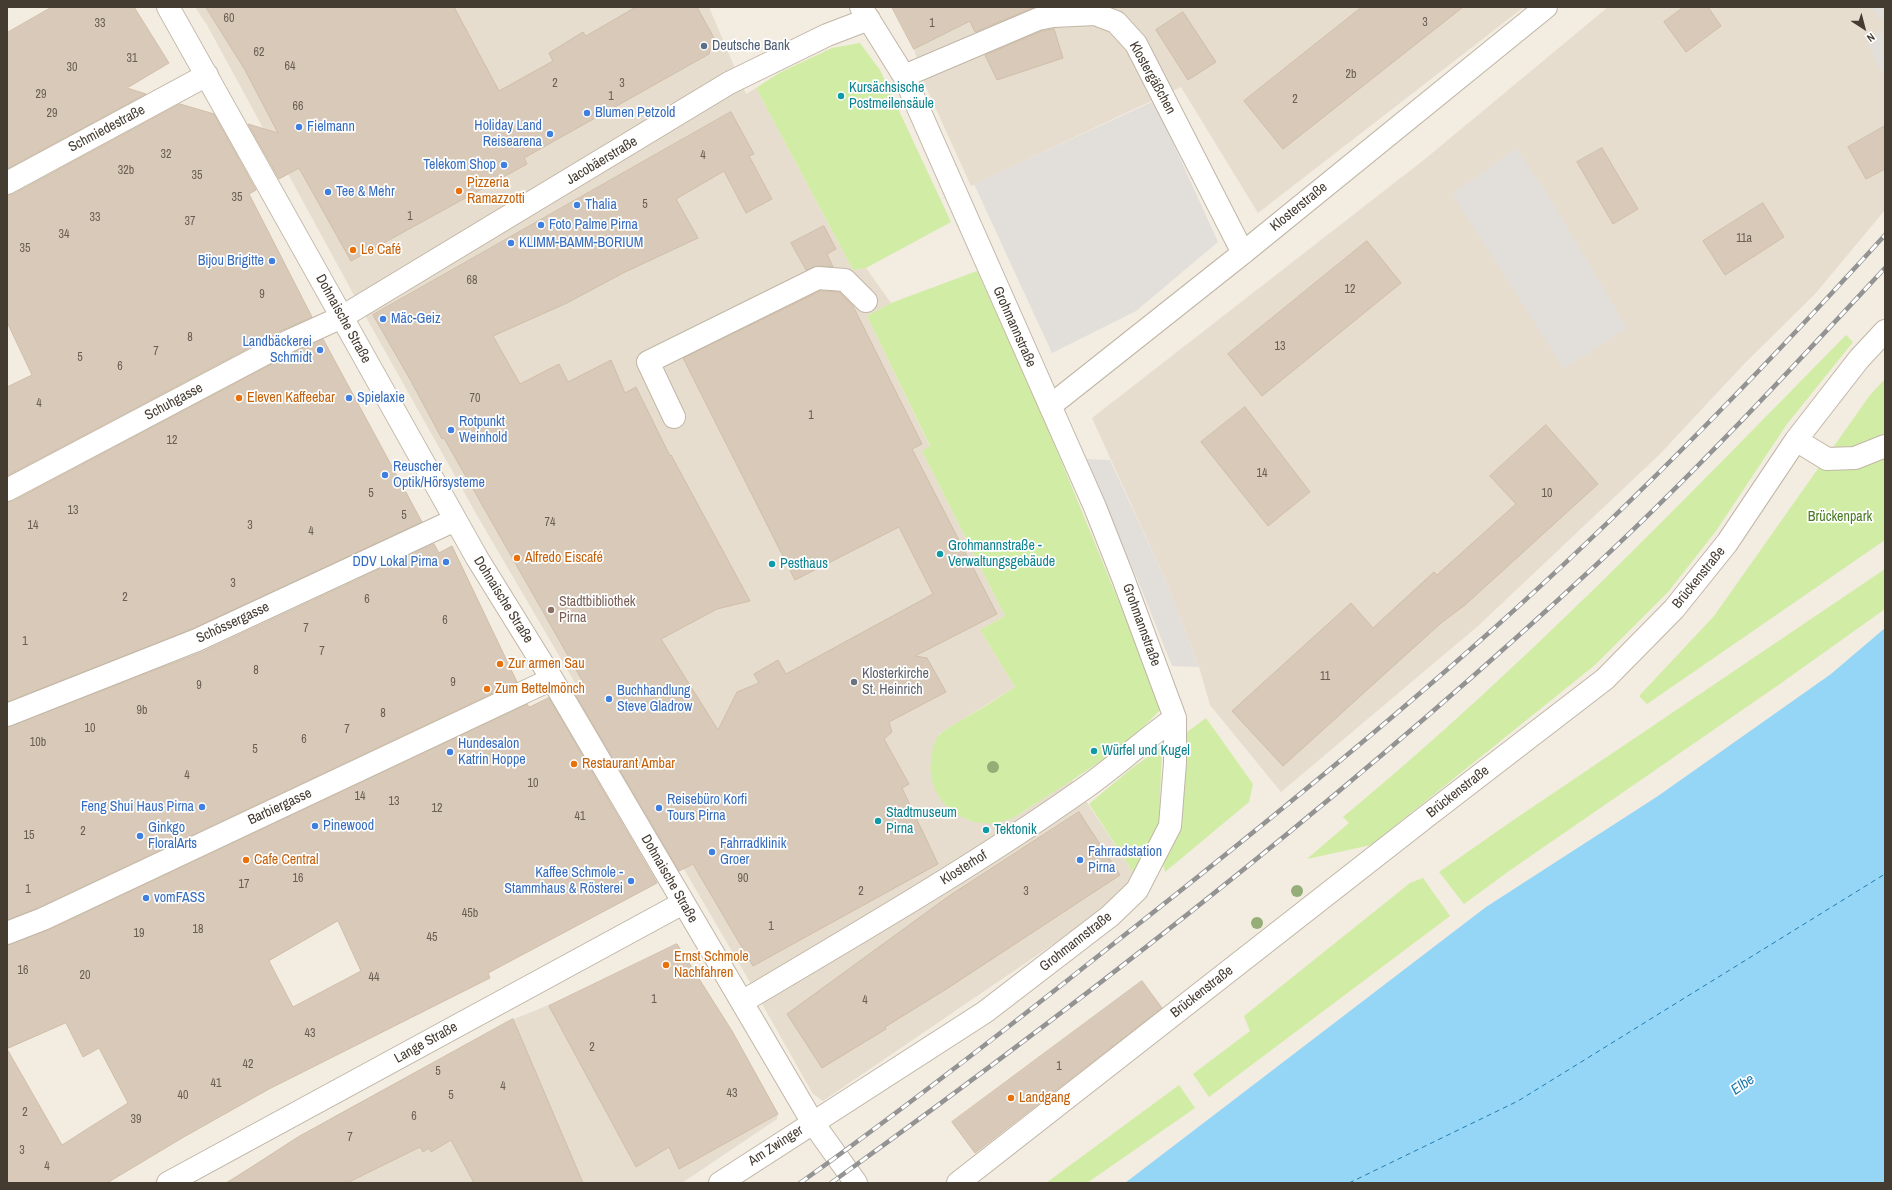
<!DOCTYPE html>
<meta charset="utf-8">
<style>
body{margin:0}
#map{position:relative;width:1892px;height:1190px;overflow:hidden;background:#f3ece1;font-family:"Archivo Narrow",sans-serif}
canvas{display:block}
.frame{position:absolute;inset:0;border:8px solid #443b31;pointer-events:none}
.north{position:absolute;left:1844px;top:8px;width:40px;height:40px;-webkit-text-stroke:3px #fff;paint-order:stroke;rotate:144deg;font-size:11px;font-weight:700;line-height:16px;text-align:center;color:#443b31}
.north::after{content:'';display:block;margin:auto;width:14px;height:18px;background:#443b31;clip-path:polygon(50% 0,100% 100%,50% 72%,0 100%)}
</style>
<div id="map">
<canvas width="1892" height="1190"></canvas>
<div class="frame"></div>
<div class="north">N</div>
</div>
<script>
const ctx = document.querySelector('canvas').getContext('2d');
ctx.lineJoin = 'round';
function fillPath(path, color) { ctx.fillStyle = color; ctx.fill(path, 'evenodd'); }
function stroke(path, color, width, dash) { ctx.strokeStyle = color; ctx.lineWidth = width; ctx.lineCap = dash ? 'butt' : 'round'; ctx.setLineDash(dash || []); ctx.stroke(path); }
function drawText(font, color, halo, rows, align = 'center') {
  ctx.font = font + ' "Archivo Narrow",sans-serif'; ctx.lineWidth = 3.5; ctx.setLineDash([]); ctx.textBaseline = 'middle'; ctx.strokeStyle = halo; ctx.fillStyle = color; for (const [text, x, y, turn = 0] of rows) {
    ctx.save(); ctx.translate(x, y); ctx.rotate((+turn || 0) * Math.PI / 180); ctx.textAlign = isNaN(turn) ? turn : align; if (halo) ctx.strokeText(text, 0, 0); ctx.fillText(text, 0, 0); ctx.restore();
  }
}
const residential = new Path2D(`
 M 195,7 L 709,7 L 746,94 L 756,88 L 846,257 L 853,270 L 866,268 L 891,303 L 867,316 L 930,447 L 922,451 L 1005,616 L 980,630 L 1015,687 L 939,734 L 967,820 L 983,823 L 999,822 L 1015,817 L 1072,780 L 1135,875 L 1127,888 L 1096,915 L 823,1101 L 813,1094 L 740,965 L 478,517 L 367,319 L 207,25 Z
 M 892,7 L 1524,7 L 1258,213 L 1181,87 L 971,186 L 925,85 L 914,49 Z
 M 1608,7 L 1885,7 L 1885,210 L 1815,294 L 1745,363 L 1659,455 L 1478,626 L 1281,792 L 1210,705 L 1199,667 L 1166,581 L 1092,418 L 1425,159 Z
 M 677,944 L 732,1031 L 778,1114 L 777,1119 L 682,1183 L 224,1183 L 335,1116 L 509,1021 L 556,1002 Z`);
const green = new Path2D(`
 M 860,43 L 880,70 L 951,222 L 866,268 L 853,270 L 756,88 L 779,73 L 832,48 Z
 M 977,271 L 1044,419 L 1148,673 L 1160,710 C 1119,754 1065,784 1015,817 C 1004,821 993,825 982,823 C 951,820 926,791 931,760 C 932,752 934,740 940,734 C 945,729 954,725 960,721 C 979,710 997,699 1015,687 L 980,630 L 1005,616 L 922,451 L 930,446 L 867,316 L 891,303 Z
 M 1846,335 L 1853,342 L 1787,424 L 1716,531 L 1668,592 L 1595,665 L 1371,845 L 1307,859 L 1349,823 L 1343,817 C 1522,669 1684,500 1846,335 Z
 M 1885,379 L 1885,540 L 1647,704 L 1639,696 L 1714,616 L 1870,395 Z
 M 1885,569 L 1885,609 L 1777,686 L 1509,871 L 1464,904 L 1439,872 L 1512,821 Z
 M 1206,718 L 1253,784 L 1249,802 L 1165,872 L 1163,863 L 1183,735 Z
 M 1162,747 L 1159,822 L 1142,863 L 1135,875 L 1089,804 L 1132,768 Z
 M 1423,878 L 1450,916 L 1209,1097 L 1193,1074 L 1250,1031 L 1244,1016 L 1410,883 Z
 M 1179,1085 L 1195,1108 L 1087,1183 L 1046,1183 Z`);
const parking = new Path2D(`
 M 1869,7 L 1885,7 L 1885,23 Z
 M 1885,26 L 1885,78 L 1868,45 Z
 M 1154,101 L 1218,242 L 1136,311 L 1052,353 L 974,184 Z
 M 1516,148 L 1548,195 L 1627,328 L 1564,369 L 1452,194 Z
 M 1084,459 L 1110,460 L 1166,581 L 1199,667 L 1172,666 L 1139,583 Z`);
const water = new Path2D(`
 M 1885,628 L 1885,1183 L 1125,1183 L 1486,907 L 1658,796 L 1831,674 Z`);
const ferry = new Path2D(`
 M 1349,1183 L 1518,1101 L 1885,874`);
const building = new Path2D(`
 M 52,7 L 134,7 L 169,63 L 127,88 L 146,94 L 7,169 L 7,33 Z
 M 206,7 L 454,7 L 499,91 L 553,61 L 549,53 L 583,32 L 586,36 L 636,7 L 697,7 L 714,38 L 709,54 L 524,158 L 527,164 L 351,261 L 299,168 L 279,179 L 248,124 L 278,133 L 245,70 Z
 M 892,7 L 1035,7 L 975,32 L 970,21 L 914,49 Z
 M 1362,7 L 1463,7 L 1283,149 L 1244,101 Z
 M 1684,7 L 1708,7 L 1721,26 L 1686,52 L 1664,22 Z
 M 1183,12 L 1216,62 L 1188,80 L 1156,30 Z
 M 1054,29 L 1063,58 L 997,80 L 985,55 L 1042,31 Z
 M 180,104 L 214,114 L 256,190 L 249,194 L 312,317 L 283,330 L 7,476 L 7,387 L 32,375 L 7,322 L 7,195 L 13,194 Z
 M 731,112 L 754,154 L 749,156 L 772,199 L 746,213 L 724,171 L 676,199 L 698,238 L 623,273 L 567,303 L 493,336 L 520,384 L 559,364 L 568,382 L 611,360 L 625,393 L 636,387 L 670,456 L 671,455 L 750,601 L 717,609 L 661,639 L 718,730 L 737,692 L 759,683 L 754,674 L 778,660 L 786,674 L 933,594 L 899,527 L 795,580 L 683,358 L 820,291 L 839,292 L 853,306 L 922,444 L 912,449 L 997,614 L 915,656 L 927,658 L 946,692 L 889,722 L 892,732 L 884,739 L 909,784 L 902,788 L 938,864 L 753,966 L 693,864 L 679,871 L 571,687 L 583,682 L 444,438 L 442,439 L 411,381 L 373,315 Z
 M 1885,126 L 1885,169 L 1866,179 L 1848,147 Z
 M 1602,148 L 1638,209 L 1613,224 L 1577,162 Z
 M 1763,203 L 1784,237 L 1725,275 L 1703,241 Z
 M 824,226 L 836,249 L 827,254 L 833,267 L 819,266 L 806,270 L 791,243 Z
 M 1367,241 L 1401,283 L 1262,396 L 1228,354 Z
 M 323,339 L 422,522 L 192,629 L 7,702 L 7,502 L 13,501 L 294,352 Z
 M 1245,407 L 1310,492 L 1268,526 L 1201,442 Z
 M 1546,425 L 1598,484 L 1465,605 L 1441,623 L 1283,766 L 1232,711 L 1351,603 L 1373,628 L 1434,572 L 1437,575 L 1516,504 L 1490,476 Z
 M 434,544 L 439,553 L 452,546 L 517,682 L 38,908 L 7,920 L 7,727 L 202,652 Z
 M 549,698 L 657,883 L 488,973 L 490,978 L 269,1089 L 182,1138 L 107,1183 L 7,1183 L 7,945 L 48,930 L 527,704 L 529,707 ZM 338,921 L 361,971 L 293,1007 L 269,961 ZM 66,1023 L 83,1057 L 99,1048 L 128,1103 L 62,1145 L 7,1049 Z
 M 1079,812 L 1120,875 L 948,988 L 885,1027 L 886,1029 L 822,1068 L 787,1014 L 949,896 Z
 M 677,944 L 732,1031 L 778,1114 L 679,1169 L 669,1147 L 636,1167 L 549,1006 Z
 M 1142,981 L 1162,1008 L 975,1153 L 952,1122 Z
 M 513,1019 L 583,1183 L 474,1183 L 451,1140 L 431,1152 L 429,1148 L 423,1152 L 420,1147 L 347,1183 L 227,1183 L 298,1137 Z`);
const minor = new Path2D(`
 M 168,7 L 477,558 L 552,679 L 813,1123 L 856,1183
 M 904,76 L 1038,19 L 1053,16 L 1095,14 L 1116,22 L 1136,44 L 1243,253
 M 7,183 L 207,75
 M 1050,406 L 1243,253 L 1546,7
 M 674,417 L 648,362 L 818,278 L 845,280 L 866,301
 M 1796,440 L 1827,459 L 1855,458 L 1885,446
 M 7,490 L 289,341 L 342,317 L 729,83 L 827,35 L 869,19
 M 7,715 L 197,640 L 455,520
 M 7,933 L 43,919 L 552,679
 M 742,1002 C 856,934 971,868 1079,792 C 1113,769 1142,741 1175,718
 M 168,1183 L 683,903
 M 720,1183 L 985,1012 L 1110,916 L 1137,890 L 1170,826 L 1175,763 L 1175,718 L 1123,578 L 1095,507 L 904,76 L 861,7
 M 958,1183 L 1427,816 L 1605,679 L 1674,609 L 1727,543 L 1796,440 L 1859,359 L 1885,331`);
const rail = new Path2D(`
 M 800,1183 C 908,1106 1013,1024 1117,941 C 1244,841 1370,739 1491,631 C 1630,507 1760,373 1885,235
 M 831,1183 C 1097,992 1356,788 1596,565 C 1697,471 1791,369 1885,268`);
const trees = [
 [993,767],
 [1297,891],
 [1257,923]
];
const markers = [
 [704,46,4,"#5c6f8a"],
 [841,96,4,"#0f9aa8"],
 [587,113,4,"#3f7fe0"],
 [299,127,4,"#3f7fe0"],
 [550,134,4,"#3f7fe0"],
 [504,165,4,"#3f7fe0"],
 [459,191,4,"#e8710a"],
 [328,192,4,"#3f7fe0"],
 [577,205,4,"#3f7fe0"],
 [541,225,4,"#3f7fe0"],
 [511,243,4,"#3f7fe0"],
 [353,250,4,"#e8710a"],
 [272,261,4,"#3f7fe0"],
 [383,319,4,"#3f7fe0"],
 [320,350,4,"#3f7fe0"],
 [239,398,4,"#e8710a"],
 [349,398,4,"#3f7fe0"],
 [451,430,4,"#3f7fe0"],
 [385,475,4,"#3f7fe0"],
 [940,554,4,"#0f9aa8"],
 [517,558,4,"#e8710a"],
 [446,562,4,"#3f7fe0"],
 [772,564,4,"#0f9aa8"],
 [551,610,4,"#8d6e63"],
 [500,664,4,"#e8710a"],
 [854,682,4,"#6b7280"],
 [487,689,4,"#e8710a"],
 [609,699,4,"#3f7fe0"],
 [1094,751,4,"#0f9aa8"],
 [450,752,4,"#3f7fe0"],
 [574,764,4,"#e8710a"],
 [202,807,4,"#3f7fe0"],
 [659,808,4,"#3f7fe0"],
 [878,821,4,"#0f9aa8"],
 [315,826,4,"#3f7fe0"],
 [986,830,4,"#0f9aa8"],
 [140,836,4,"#3f7fe0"],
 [712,852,4,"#3f7fe0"],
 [246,860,4,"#e8710a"],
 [1080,860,4,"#3f7fe0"],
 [631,881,4,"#3f7fe0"],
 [146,898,4,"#3f7fe0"],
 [666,965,4,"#e8710a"],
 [1011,1098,4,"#e8710a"]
];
const numberNames = [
 ["60",229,19],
 ["3",1425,23],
 ["33",100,24],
 ["1",932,24],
 ["62",259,53],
 ["31",132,59],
 ["64",290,67],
 ["30",72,68],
 ["2b",1351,75],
 ["2",555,84],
 ["3",622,84],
 ["29",41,95],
 ["1",611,97],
 ["2",1295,100],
 ["66",298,107],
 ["29",52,114],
 ["32",166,155],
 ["4",703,156],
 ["32b",126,171],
 ["35",197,176],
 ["35",237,198],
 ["5",645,205],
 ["1",410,217],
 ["33",95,218],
 ["37",190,222],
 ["34",64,235],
 ["11a",1744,239],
 ["35",25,249],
 ["68",472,281],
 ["12",1350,290],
 ["9",262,295],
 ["8",190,338],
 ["13",1280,347],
 ["7",156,352],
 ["5",80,358],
 ["6",120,367],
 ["70",475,399],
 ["4",39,404],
 ["1",811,416],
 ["12",172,441],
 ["14",1262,474],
 ["5",371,494],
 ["10",1547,494],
 ["13",73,511],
 ["5",404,516],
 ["74",550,523],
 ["14",33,526],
 ["3",250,526],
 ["4",311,532],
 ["3",233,584],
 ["2",125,598],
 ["6",367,600],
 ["6",445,621],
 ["7",306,629],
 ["1",25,642],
 ["7",322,652],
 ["8",256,671],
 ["11",1325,677],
 ["9",453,683],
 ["9",199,686],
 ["9b",142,711],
 ["8",383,714],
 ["10",90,729],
 ["7",347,730],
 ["6",304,740],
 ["10b",38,743],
 ["5",255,750],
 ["4",187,776],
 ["10",533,784],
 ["14",360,797],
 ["13",394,802],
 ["12",437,809],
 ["41",580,817],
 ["2",83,832],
 ["15",29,836],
 ["16",298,879],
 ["90",743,879],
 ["17",244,885],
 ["1",28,890],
 ["2",861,892],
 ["3",1026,892],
 ["45b",470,914],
 ["1",771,927],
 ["18",198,930],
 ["19",139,934],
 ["45",432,938],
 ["16",23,971],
 ["20",85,976],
 ["44",374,978],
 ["1",654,1000],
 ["4",865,1001],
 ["43",310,1034],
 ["2",592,1048],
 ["42",248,1065],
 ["1",1059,1067],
 ["5",438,1072],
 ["41",216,1084],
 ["4",503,1087],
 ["43",732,1094],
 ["40",183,1096],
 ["5",451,1096],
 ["2",25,1113],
 ["6",414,1117],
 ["39",136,1120],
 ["7",350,1138],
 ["3",22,1151],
 ["4",47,1167]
];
const serviceNames = [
 ["Deutsche Bank",712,46]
];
const streetNames = [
 ["Klostergäßchen",1152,78,61],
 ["Schmiedestraße",107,129,-28],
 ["Jacobäerstraße",602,161,-31],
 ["Klosterstraße",1299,207,-39],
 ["Dohnaische Straße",343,319,61],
 ["Grohmannstraße",1014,327,66],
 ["Schuhgasse",174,402,-28],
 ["Brückenstraße",1699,578,-51],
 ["Dohnaische Straße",503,600,58],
 ["Schössergasse",233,623,-25],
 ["Grohmannstraße",1141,625,70],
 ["Brückenstraße",1458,792,-38],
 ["Barbiergasse",280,807,-25],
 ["Klosterhof",964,868,-32],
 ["Dohnaische Straße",669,879,60],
 ["Grohmannstraße",1076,942,-38],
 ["Brückenstraße",1202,992,-38],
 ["Lange Straße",426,1043,-29],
 ["Am Zwinger",776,1146,-33]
];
const cultureNames = [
 ["Kursächsische",849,88],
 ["Postmeilensäule",849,104],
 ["Grohmannstraße -",948,546],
 ["Verwaltungsgebäude",948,562],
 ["Pesthaus",780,564],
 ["Würfel und Kugel",1102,751],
 ["Stadtmuseum",886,813],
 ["Pirna",886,829],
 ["Tektonik",994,830]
];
const shopNames = [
 ["Blumen Petzold",595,113],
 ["Holiday Land",542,126,"right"],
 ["Reisearena",542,142,"right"],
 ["Fielmann",307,127],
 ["Telekom Shop",496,165,"right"],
 ["Tee & Mehr",336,192],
 ["Thalia",585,205],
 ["Foto Palme Pirna",549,225],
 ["KLIMM-BAMM-BORIUM",519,243],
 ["Bijou Brigitte",264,261,"right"],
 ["Mäc-Geiz",391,319],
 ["Landbäckerei",312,342,"right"],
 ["Schmidt",312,358,"right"],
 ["Spielaxie",357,398],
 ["Rotpunkt",459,422],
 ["Weinhold",459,438],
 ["Reuscher",393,467],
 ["Optik/Hörsysteme",393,483],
 ["DDV Lokal Pirna",438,562,"right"],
 ["Buchhandlung",617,691],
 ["Steve Gladrow",617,707],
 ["Hundesalon",458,744],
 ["Katrin Hoppe",458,760],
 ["Reisebüro Korfi",667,800],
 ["Tours Pirna",667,816],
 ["Feng Shui Haus Pirna",194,807,"right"],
 ["Pinewood",323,826],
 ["Ginkgo",148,828],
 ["FloralArts",148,844],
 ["Fahrradklinik",720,844],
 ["Groer",720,860],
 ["Fahrradstation",1088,852],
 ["Pirna",1088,868],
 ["Kaffee Schmole -",623,873,"right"],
 ["Stammhaus & Rösterei",623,889,"right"],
 ["vomFASS",154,898]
];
const foodNames = [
 ["Pizzeria",467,183],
 ["Ramazzotti",467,199],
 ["Le Café",361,250],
 ["Eleven Kaffeebar",247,398],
 ["Alfredo Eiscafé",525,558],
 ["Zur armen Sau",508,664],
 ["Zum Bettelmönch",495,689],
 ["Restaurant Ambar",582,764],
 ["Cafe Central",254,860],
 ["Ernst Schmole",674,957],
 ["Nachfahren",674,973],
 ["Landgang",1019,1098]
];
const parkNames = [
 ["Brückenpark",1840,517]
];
const educationNames = [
 ["Stadtbibliothek",559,602],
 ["Pirna",559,618]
];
const worshipNames = [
 ["Klosterkirche",862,674],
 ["St. Heinrich",862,690]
];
const waterNames = [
 ["Elbe",1743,1085,-35]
];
fillPath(residential, '#e7ddce');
fillPath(green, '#d1eca4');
fillPath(parking, '#e2deda');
fillPath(water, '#95d6f7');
stroke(ferry, '#207db1', 1, [5, 4]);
fillPath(building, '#d8c9b8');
stroke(building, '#d0bea8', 1);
stroke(minor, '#c1b6a6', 24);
stroke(minor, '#fff', 22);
stroke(rail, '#939393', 4.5);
stroke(rail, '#fff', 3, [9]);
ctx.fillStyle = '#95ad77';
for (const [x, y] of trees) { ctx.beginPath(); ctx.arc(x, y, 6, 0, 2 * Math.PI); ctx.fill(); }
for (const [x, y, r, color] of markers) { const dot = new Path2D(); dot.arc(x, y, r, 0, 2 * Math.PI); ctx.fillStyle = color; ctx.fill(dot); stroke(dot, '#fff', 1.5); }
drawText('12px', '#695e53', null, numberNames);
drawText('14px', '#4e5e75', '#fff', serviceNames, 'left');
drawText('14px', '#443b31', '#fff', streetNames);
drawText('14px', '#0d838f', '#fff', cultureNames, 'left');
drawText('14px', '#366cbe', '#fff', shopNames, 'left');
drawText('14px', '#c56008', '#fff', foodNames, 'left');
drawText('14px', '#487a20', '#fff', parkNames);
drawText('14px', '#785e54', '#fff', educationNames, 'left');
drawText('14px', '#5b616d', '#fff', worshipNames, 'left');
drawText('italic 15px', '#207db1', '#fff', waterNames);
</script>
